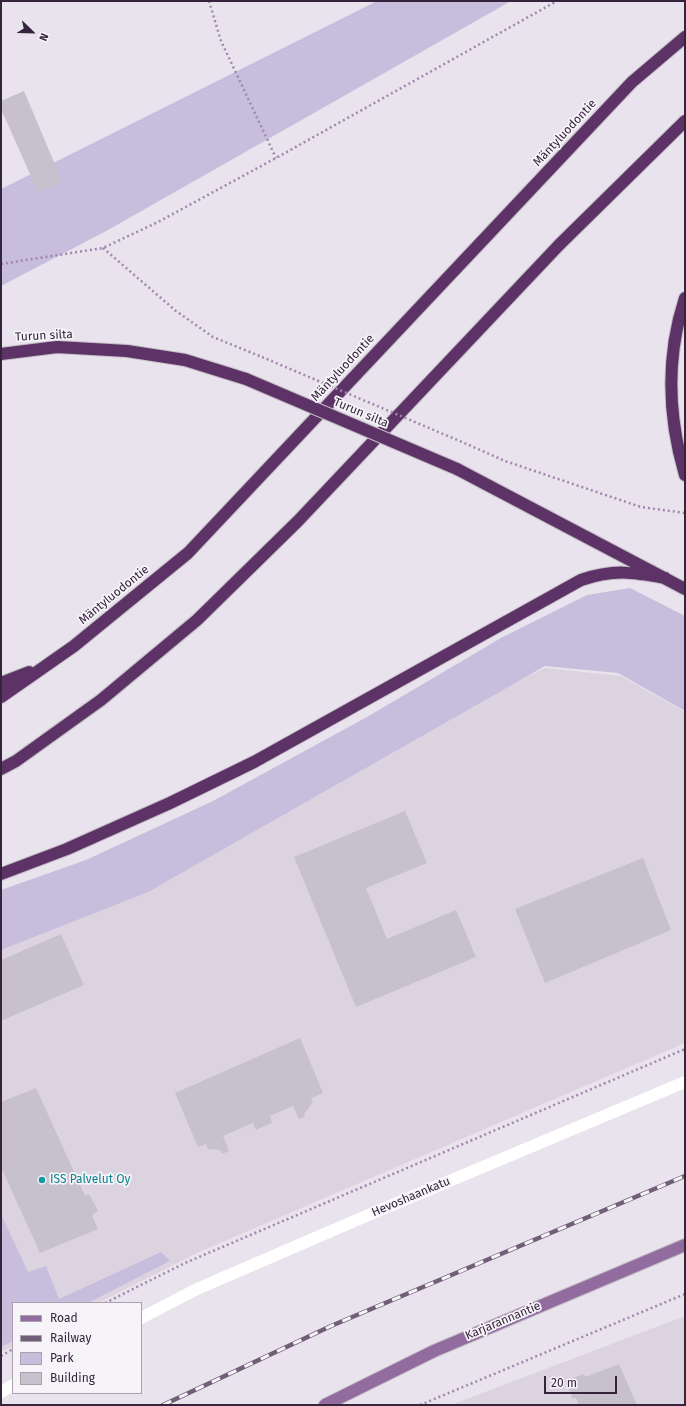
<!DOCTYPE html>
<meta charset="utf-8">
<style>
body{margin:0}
#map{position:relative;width:686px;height:1406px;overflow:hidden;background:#e8e3ec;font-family:"Fira Sans",sans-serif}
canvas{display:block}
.frame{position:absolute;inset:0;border:2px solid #36243c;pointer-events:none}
.legend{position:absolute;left:12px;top:1302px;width:130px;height:92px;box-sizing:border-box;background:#f6f4f9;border:1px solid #a9a1ad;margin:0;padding:5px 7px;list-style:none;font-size:12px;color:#36243c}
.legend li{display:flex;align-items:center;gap:8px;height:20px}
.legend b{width:20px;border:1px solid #a9a1ad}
.north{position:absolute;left:12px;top:12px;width:40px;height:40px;-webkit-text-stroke:3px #f6f4f9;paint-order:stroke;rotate:113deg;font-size:11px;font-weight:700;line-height:16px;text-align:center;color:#36243c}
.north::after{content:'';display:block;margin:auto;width:14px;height:18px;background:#36243c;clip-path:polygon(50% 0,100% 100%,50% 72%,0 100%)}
.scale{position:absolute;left:544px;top:1376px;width:73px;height:18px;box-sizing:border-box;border:2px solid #36243c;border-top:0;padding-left:5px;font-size:12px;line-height:14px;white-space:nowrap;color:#36243c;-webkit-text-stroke:3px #f6f4f9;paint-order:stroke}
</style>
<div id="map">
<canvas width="686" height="1406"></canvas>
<div class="frame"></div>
<ul class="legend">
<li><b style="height:5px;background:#926b9f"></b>Road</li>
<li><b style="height:5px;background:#715f78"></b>Railway</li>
<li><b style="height:11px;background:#c6bedc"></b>Park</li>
<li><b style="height:11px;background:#c7c0cd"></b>Building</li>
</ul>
<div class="north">N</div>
<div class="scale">20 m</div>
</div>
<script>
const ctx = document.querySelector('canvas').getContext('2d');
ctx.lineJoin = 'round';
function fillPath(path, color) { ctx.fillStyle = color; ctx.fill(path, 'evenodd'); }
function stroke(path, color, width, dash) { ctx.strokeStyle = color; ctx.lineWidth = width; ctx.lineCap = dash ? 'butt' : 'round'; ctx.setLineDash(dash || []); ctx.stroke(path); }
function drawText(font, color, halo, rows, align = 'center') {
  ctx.font = font + ' "Fira Sans",sans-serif'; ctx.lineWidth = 3.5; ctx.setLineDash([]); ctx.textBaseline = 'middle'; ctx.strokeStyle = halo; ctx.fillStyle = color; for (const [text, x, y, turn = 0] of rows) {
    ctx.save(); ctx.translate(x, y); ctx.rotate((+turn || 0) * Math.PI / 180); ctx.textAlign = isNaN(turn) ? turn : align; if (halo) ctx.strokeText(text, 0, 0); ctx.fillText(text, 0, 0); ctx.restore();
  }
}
const built = new Path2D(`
 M 545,668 L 621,676 L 685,712 L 685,1043 L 199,1252 L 98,1303 L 13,1303 L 13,1346 L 1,1352 L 1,928 Z
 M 685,1316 L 685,1405 L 451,1405 Z`);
const green = new Path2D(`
 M 377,1 L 511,1 L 108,230 L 1,286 L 1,189 Z
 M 630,588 L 685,616 L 685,711 L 618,673 L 545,666 L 148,892 L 1,950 L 1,890 L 86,860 L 213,801 L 367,717 L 501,638 L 587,595 Z
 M 1,1214 L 28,1272 L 46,1266 L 59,1299 L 161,1252 L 170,1261 L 88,1303 L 13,1303 L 13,1341 L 1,1347 Z`);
const building = new Path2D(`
 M 24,91 L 62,181 L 38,192 L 1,109 L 1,101 Z
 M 405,811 L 427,863 L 366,888 L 387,939 L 456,910 L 476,957 L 356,1007 L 294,857 Z
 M 643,858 L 671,930 L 545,983 L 515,909 Z
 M 61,934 L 84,985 L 1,1021 L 1,960 Z
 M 300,1038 L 323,1093 L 311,1098 L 313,1102 L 304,1114 L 305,1117 L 299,1119 L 293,1106 L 270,1116 L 272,1123 L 256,1130 L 253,1123 L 223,1136 L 229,1151 L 222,1154 L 220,1150 L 208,1149 L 206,1144 L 198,1147 L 175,1093 Z
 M 36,1088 L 85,1196 L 89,1194 L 98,1211 L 92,1215 L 98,1229 L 40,1253 L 1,1167 L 1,1102 Z
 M 619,1364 L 637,1405 L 579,1405 L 576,1398 L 573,1399 L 565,1381 L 584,1374 L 585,1377 Z`);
const path = new Path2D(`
 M 209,1 L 221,41 L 276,158
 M 103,248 L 176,311 L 213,337 L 262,357
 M 1,264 L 103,248 L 158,222 L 276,158 L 557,1
 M 469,445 L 505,461 L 641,507 L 685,513
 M 105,1303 L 185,1263 L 685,1049
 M 1,1356 L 13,1349
 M 420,1405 L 685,1294`);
const minor = new Path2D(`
 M 141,1318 L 197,1289 L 359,1219 L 685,1082
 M 1,1392 L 13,1385`);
const major = new Path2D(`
 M 325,1405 L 434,1351 L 685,1245`);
const highway = new Path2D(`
 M 685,298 C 666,356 668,417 685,475
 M 1,354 L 57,347 L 127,351 L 185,360 L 246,379
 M 457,469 L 685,589
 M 1,683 L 29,672
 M 1,697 L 74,646 L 188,553 L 632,82 L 685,37
 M 1,769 L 16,761 L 101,700 L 197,620 L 298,521 L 559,245 L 685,121
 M 1,874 L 67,849 L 170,803 L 254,762 L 581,580 C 614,569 632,572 665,578`);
const rail = new Path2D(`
 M 163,1405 L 331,1326 L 685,1176`);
const pathBridge = new Path2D(`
 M 262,357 L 469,445`);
const highwayBridge = new Path2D(`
 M 246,379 L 457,469`);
const markers = [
 [42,1180,4,"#0f9aa8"]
];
const streetNames = [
 ["Mäntyluodontie",565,133,-47],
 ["Turun silta",44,336,-3],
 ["Mäntyluodontie",343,368,-47],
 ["Turun silta",361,413,23],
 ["Mäntyluodontie",114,595,-39],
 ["Hevoshaankatu",411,1197,-23],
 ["Karjarannantie",503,1321,-23]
];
const cultureNames = [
 ["ISS Palvelut Oy",50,1180]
];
fillPath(built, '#dbd4e0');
fillPath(green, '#c6bedc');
fillPath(building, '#c7c0cd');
stroke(major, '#c3bdc4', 14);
stroke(highway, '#c3bdc4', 14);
stroke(path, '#a286ae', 2.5, [2, 3]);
stroke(minor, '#fff', 12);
stroke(major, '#926b9f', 12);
stroke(highway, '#5d3267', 12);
stroke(rail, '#715f78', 4.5);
stroke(rail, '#f6f4f9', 3, [9]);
stroke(highwayBridge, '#c3bdc4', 14, []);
stroke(pathBridge, '#a286ae', 2.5, [2, 3]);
stroke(highwayBridge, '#5d3267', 12);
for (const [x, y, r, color] of markers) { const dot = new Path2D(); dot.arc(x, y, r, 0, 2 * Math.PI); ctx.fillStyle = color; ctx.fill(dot); stroke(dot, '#f6f4f9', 1.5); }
drawText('12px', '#36243c', '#f6f4f9', streetNames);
drawText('12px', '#0d838f', '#f6f4f9', cultureNames, 'left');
</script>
